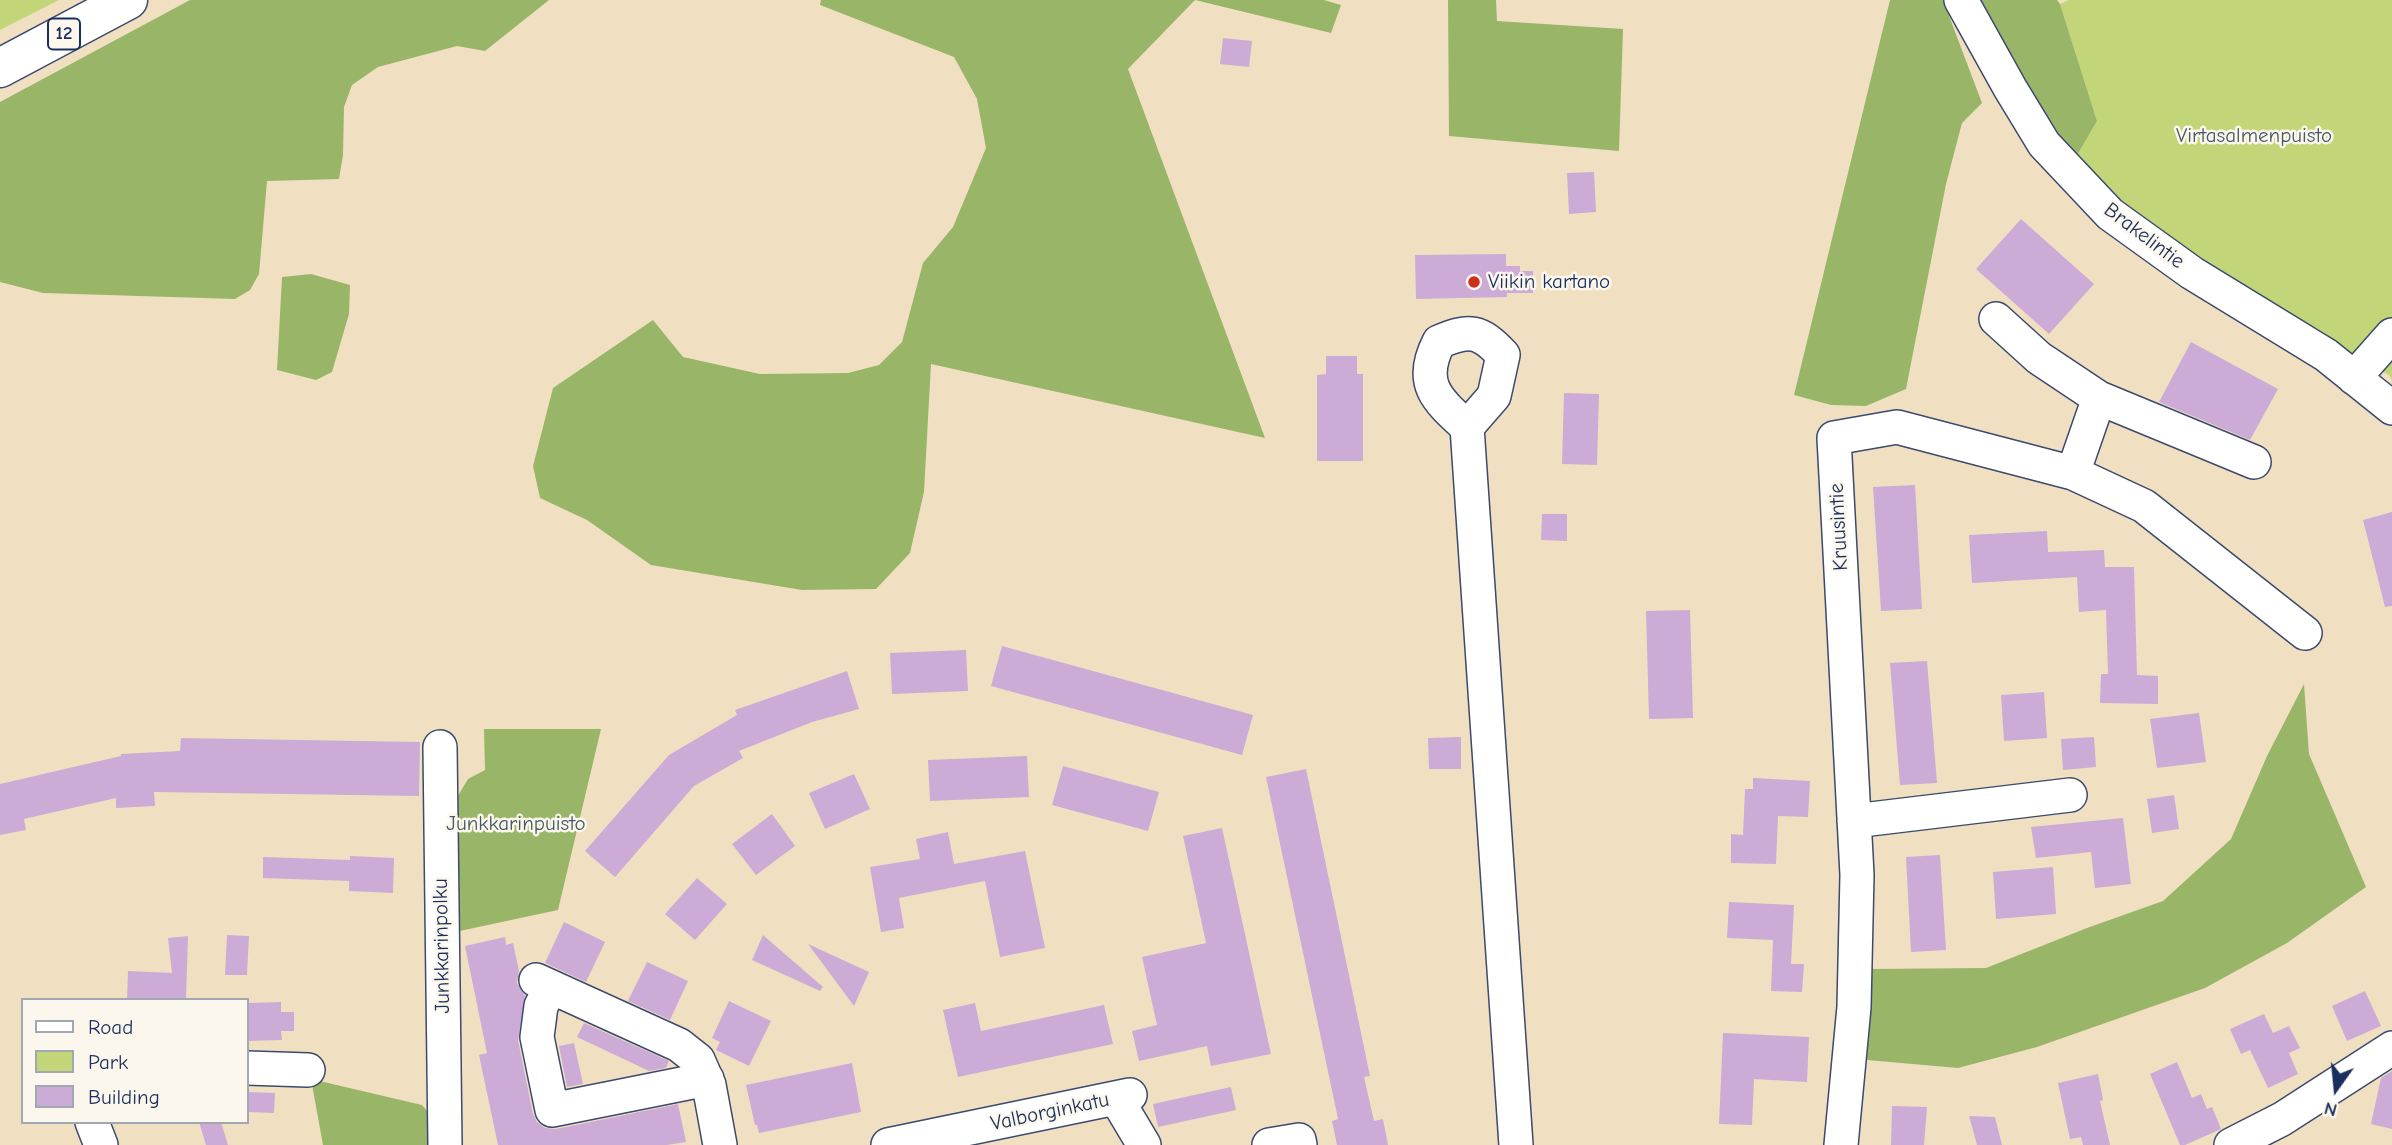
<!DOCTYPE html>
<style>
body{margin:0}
#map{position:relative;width:2392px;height:1145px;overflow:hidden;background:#f0e0c1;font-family:"Comic Neue",sans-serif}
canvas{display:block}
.legend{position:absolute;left:21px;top:998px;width:228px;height:126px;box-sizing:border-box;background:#fbf7ec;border:2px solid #a1a7b3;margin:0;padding:9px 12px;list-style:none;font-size:21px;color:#1b2f5e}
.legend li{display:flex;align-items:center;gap:14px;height:35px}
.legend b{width:35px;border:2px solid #a1a7b3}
.north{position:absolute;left:2301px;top:1054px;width:70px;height:70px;-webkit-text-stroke:5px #fbf7ec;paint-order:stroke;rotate:195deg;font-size:19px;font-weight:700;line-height:28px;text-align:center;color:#1b2f5e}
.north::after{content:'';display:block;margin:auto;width:24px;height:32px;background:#1b2f5e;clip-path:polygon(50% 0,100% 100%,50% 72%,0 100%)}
</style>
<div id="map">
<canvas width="2392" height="1145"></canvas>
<ul class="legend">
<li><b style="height:9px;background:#fff"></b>Road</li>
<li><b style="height:19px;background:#c2d578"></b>Park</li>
<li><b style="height:19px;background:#cdabd7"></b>Building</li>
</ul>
<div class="north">N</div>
</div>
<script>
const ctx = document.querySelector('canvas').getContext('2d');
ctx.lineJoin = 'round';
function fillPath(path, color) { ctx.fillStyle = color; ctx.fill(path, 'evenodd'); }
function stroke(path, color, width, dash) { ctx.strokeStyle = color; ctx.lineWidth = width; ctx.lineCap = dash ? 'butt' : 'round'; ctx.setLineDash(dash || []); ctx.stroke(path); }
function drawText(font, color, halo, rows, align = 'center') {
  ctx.font = font + ' "Comic Neue",sans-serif'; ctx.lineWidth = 5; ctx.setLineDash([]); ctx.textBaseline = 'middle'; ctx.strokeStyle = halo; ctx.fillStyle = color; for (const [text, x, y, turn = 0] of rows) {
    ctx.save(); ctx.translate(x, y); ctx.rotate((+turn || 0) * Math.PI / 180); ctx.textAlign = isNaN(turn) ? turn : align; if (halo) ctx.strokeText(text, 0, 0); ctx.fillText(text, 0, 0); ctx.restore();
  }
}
const green = new Path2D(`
 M 0,0 L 59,0 L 0,30 Z
 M 2069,0 L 2392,0 L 2392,380 L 2389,375 L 2350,353 L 2325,333 L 2151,232 L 2075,159 L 2097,121 L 2060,4 Z`);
const forest = new Path2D(`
 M 190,0 L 549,0 L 485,51 L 457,46 L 378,67 L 352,85 L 344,107 L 343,155 L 339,179 L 267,181 L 259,274 L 250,290 L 235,299 L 43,293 L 0,282 L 0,102 Z
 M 821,0 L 1324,0 L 1341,5 L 1331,33 L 1195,0 L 1128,69 L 1265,438 L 931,364 L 924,492 L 910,553 L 876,589 L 802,590 L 651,565 L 587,520 L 540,498 L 533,466 L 553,388 L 653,320 L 683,357 L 760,374 L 848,373 L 879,365 L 902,342 L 923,263 L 953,227 L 986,148 L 977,99 L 954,57 L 820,5 Z
 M 1448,0 L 1496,0 L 1497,21 L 1623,29 L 1619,151 L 1449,136 Z
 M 1890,0 L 1943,0 L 1982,103 L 1962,123 L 1946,184 L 1906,389 L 1866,406 L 1831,405 L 1794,395 Z
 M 1981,0 L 2057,0 L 2060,4 L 2097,121 L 2075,159 L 2048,125 L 1985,11 Z
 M 311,274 L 350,285 L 349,314 L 332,372 L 316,380 L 277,370 L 282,277 Z
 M 2304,684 L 2309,754 L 2366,887 L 2287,943 L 2205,988 L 2037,1047 L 1958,1068 L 1867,1060 L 1870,969 L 1986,968 L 2087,928 L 2163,901 L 2231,839 L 2267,756 Z
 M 484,729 L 601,729 L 558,910 L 455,932 L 456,799 L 468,779 L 485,770 Z
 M 311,1079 L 422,1105 L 429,1113 L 429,1145 L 323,1145 Z`);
const building = new Path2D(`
 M 1223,38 L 1252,41 L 1249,67 L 1220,64 Z
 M 1594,172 L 1596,212 L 1569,214 L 1567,173 Z
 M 2021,219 L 2094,284 L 2049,334 L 1976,269 Z
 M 1506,254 L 1506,266 L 1520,266 L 1520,271 L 1533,271 L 1533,293 L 1507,293 L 1507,297 L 1416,299 L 1415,255 Z
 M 2191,342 L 2278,389 L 2250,440 L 2159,402 Z
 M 1326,356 L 1357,356 L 1357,374 L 1363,374 L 1363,461 L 1317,461 L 1317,375 L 1326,374 Z
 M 1564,393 L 1599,394 L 1597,465 L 1562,464 Z
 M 1915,485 L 1922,609 L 1881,611 L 1873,487 Z
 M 2392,512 L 2392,606 L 2385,607 L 2363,520 Z
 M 1542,514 L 1567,514 L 1567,541 L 1541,540 Z
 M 2047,531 L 2048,552 L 2104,550 L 2105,567 L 2134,567 L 2137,675 L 2158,676 L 2158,704 L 2100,703 L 2101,674 L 2108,674 L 2106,610 L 2079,612 L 2077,577 L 1972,583 L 1969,535 Z
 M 1690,610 L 1693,718 L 1649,719 L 1646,611 Z
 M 1002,646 L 1253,715 L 1242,755 L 991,686 Z
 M 966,650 L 968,691 L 892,694 L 890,653 Z
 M 1927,661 L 1937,783 L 1900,785 L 1890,663 Z
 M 847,671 L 859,709 L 812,722 L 739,751 L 743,758 L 694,786 L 615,877 L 585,851 L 669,755 L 737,715 L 735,710 Z
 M 2044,692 L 2047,738 L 2004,741 L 2001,695 Z
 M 2199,713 L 2206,762 L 2157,768 L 2150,719 Z
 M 1461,737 L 1461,769 L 1429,769 L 1428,738 Z
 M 2094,737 L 2096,767 L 2063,770 L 2061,739 Z
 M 181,738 L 420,742 L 419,796 L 154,792 L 155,806 L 116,808 L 116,798 L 24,819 L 26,830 L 0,835 L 0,784 L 121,756 L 121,754 L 180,751 Z
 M 1027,756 L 1029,797 L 930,801 L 928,760 Z
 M 1063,766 L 1159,792 L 1148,831 L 1052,805 Z
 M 1306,769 L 1370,1076 L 1364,1077 L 1374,1121 L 1383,1119 L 1388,1145 L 1337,1145 L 1332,1121 L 1338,1119 L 1266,777 Z
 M 854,774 L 870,809 L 825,829 L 809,793 Z
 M 1753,778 L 1810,781 L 1808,817 L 1778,816 L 1776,864 L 1731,863 L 1731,834 L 1743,835 L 1745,789 L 1753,789 Z
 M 2174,795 L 2179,829 L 2152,833 L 2147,799 Z
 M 772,814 L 795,846 L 756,875 L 732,844 Z
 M 2123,818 L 2131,884 L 2095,888 L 2091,852 L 2036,858 L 2031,827 Z
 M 1222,828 L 1271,1054 L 1211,1066 L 1207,1046 L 1139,1061 L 1132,1031 L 1157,1025 L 1142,957 L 1206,943 L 1183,836 Z
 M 948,832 L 954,864 L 1025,851 L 1045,948 L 1000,957 L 985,881 L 899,898 L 904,928 L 881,932 L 870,867 L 920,859 L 916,839 Z
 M 1940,855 L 1946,950 L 1911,952 L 1906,857 Z
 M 350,856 L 394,858 L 393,893 L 349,891 L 349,881 L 263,878 L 263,857 L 350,860 Z
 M 2053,867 L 2056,914 L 1996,919 L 1993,872 Z
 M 697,878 L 727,904 L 695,940 L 665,914 Z
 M 1729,902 L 1794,905 L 1791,964 L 1804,964 L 1802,992 L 1771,991 L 1773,940 L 1727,938 Z
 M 564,922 L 605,942 L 586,982 L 545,963 Z
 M 227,935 L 249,936 L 247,975 L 225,975 Z
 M 763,935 L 823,987 L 820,991 L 752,960 Z
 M 188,936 L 186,1000 L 127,1000 L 128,971 L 172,973 L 168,938 Z
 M 505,937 L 506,945 L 513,943 L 519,971 L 517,983 L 525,996 L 518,1040 L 533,1114 L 537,1122 L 545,1128 L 556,1129 L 678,1104 L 686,1142 L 667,1145 L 498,1145 L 479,1055 L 487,1053 L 465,946 Z
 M 808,944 L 869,972 L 854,1006 Z
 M 647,962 L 688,981 L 670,1020 L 628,1001 Z
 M 2365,991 L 2381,1026 L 2347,1041 L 2332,1006 Z
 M 729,1001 L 771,1021 L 749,1066 L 716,1050 L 720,1042 L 712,1038 Z
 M 281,1002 L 281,1012 L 294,1012 L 294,1031 L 281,1031 L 282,1040 L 247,1041 L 247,1003 Z
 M 975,1003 L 981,1031 L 1104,1005 L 1113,1044 L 958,1077 L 943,1010 Z
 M 2264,1014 L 2273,1033 L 2289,1026 L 2300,1048 L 2289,1053 L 2298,1074 L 2268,1088 L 2250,1050 L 2241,1054 L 2230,1029 Z
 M 584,1023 L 669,1061 L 666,1068 L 649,1071 L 577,1037 Z
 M 1723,1033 L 1809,1037 L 1807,1082 L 1754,1079 L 1752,1125 L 1719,1124 Z
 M 574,1043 L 583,1084 L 567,1087 L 559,1046 Z
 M 2177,1062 L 2192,1098 L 2201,1094 L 2207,1109 L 2212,1107 L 2221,1129 L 2185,1145 L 2180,1145 L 2150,1074 Z
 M 852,1063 L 861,1112 L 759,1133 L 757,1125 L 755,1125 L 746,1085 Z
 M 2392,1071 L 2392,1129 L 2371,1124 L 2381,1078 Z
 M 2098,1074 L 2103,1100 L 2100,1101 L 2110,1145 L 2083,1145 L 2081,1137 L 2070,1139 L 2058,1083 Z
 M 1231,1087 L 1236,1110 L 1158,1127 L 1153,1104 Z
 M 247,1092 L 275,1093 L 274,1113 L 247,1112 Z
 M 1892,1106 L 1927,1107 L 1924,1145 L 1891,1145 Z
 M 1969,1116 L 1995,1117 L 2002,1145 L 1977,1145 Z
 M 199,1122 L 221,1122 L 228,1145 L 206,1145 Z`);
const minor = new Path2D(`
 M 1961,0 L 2010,88 L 2044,144 L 2110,214 L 2192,273 L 2326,355 L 2392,408
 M 1996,319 L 2039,358 L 2099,398 L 2254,462
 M 2354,378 L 2392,335
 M 1467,427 L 1494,396 L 1503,355 C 1480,330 1469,329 1439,342 C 1418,383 1436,399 1467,427 L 1516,1145
 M 2073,473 L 2099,398
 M 440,747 L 445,1145
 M 1854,821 L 2070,795
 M 536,980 L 679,1045 L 698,1060 L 709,1085 L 720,1145
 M 551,987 L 541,1006 L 537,1037 L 552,1110 L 707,1079
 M 247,1068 L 308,1070
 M 1116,1098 L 1144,1145
 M 92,1122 L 101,1145
 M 888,1145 L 1130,1095
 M 1269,1145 L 1299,1140 L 1300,1145
 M 1841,1145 L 1854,1007 L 1857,875 L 1834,438 L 1897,427 L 2073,473 L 2144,506 L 2305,633
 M 2231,1145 L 2282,1119 L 2392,1048`);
const highway = new Path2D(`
 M 0,68 L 128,0`);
const markers = [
 [1474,282,7,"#c8321e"]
];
const shields = [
 [64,34,32]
];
const shieldNames = [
 ["12",64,34]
];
const parkNames = [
 ["Virtasalmenpuisto",2254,136],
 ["Junkkarinpuisto",516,824]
];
const streetNames = [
 ["Brakelintie",2144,236,37],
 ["Kruusintie",1839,527,-93],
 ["Junkkarinpolku",442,946,-91],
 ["Valborginkatu",1050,1112,-12]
];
const poiNames = [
 ["Viikin kartano",1488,282]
];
fillPath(green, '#c2d578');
fillPath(forest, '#99b668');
fillPath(building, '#cdabd7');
stroke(minor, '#3b4a6d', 36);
stroke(highway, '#3b4a6d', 41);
stroke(minor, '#fff', 33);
stroke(highway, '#fff', 38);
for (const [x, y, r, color] of markers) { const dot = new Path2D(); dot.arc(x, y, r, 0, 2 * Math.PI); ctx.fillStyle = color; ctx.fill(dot); stroke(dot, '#fbf7ec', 2.5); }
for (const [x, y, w] of shields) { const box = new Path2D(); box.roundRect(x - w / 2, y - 15.5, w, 31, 5); ctx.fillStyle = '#fbf7ec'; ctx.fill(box); stroke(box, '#1b2f5e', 2); }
drawText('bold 19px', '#1b2f5e', null, shieldNames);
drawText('21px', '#455864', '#fbf7ec', parkNames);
drawText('21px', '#1b2f5e', '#fbf7ec', streetNames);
drawText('21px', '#1b2f5e', '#fbf7ec', poiNames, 'left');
</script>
